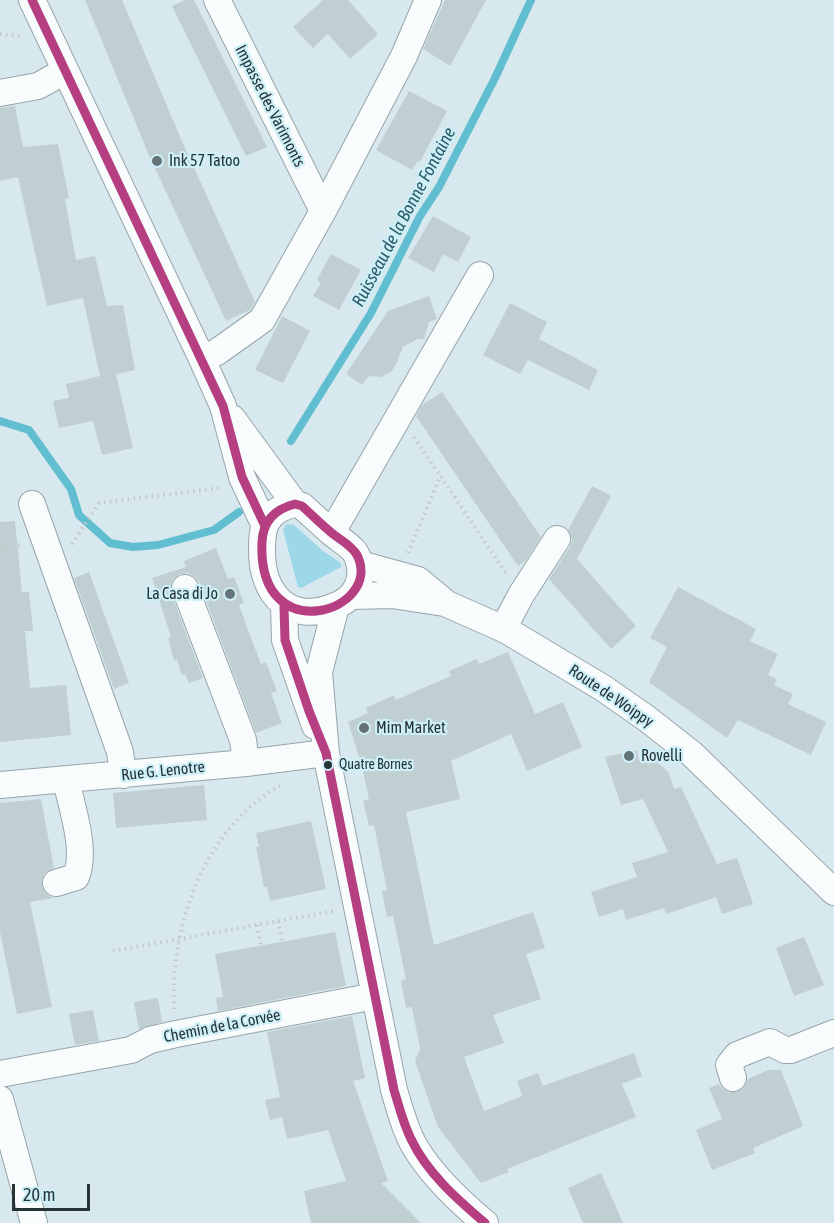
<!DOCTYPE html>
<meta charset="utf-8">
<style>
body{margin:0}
#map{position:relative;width:834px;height:1223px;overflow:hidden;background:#d7e9ee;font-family:"Asap Condensed",sans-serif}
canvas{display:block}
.scale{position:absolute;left:12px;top:1184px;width:78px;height:27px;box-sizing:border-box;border:3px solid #263337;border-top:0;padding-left:8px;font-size:18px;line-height:21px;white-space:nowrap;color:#263337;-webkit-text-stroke:4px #cdeff8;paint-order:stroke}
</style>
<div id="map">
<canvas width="834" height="1223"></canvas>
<div class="scale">20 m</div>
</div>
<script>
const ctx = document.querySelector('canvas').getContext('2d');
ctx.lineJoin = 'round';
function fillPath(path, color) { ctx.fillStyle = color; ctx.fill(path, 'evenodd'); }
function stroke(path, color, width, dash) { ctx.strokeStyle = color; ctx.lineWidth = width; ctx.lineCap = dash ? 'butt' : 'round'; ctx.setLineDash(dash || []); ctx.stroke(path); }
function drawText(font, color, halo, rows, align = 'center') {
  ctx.font = font + ' "Asap Condensed",sans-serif'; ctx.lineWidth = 4.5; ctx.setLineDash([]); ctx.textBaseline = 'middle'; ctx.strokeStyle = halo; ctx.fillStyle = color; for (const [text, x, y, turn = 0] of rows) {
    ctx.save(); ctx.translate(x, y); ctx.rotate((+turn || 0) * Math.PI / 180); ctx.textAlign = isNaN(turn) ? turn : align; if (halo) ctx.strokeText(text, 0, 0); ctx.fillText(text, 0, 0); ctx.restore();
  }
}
const green = new Path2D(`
 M 286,524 L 294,525 L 323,551 L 341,563 L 341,567 L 301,588 L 298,587 L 283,530 Z`);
const stream = new Path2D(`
 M 0,421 L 29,430 L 71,489 L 79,515 L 110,543 L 133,547 L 158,545 L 214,530 L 239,512
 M 291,441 L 371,313 L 420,216 L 439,187 L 495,78 L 531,0`);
const building = new Path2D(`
 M 85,0 L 122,0 L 181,139 L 255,302 L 250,310 L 226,321 L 148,153 Z
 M 185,0 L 194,0 L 267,147 L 246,156 L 172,6 Z
 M 323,0 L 348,0 L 378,34 L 350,59 L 328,34 L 313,48 L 293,27 Z
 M 445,0 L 486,0 L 450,66 L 423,49 Z
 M 409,91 L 447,111 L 420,162 L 418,161 L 412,170 L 376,150 Z
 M 15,106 L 23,147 L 58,144 L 69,198 L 65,199 L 76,260 L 95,256 L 107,306 L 123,305 L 135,370 L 116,374 L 133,448 L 102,455 L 93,421 L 59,428 L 53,401 L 69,398 L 66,384 L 100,376 L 83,298 L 47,306 L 18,177 L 0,181 L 0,108 Z
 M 433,216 L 471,237 L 458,262 L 443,254 L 434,272 L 408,258 Z
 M 331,254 L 361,270 L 339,310 L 313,296 L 321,283 L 317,280 Z
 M 429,296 L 437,319 L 429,322 L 424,339 L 418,339 L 403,347 L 396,364 L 391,372 L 381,377 L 369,376 L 362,385 L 346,374 L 388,311 Z
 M 510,303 L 547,322 L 539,339 L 598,370 L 589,390 L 528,360 L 520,374 L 483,355 Z
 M 282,316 L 310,331 L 283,383 L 255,370 Z
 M 442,392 L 541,537 L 525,561 L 518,566 L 416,416 L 422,405 Z
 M 592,486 L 611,496 L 577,559 L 636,626 L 611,649 L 549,579 L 570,547 L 572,539 L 568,530 Z
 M 15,521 L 22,592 L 29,592 L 33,631 L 25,631 L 30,688 L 66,685 L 71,735 L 0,742 L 0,522 Z
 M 216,548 L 228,579 L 234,577 L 244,603 L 239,605 L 250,635 L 261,664 L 266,662 L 277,691 L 271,693 L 282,723 L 256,733 L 199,582 L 194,576 L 188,573 L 180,574 L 173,579 L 170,586 L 171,593 L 203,678 L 189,683 L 185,674 L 182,675 L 177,660 L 174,661 L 168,638 L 171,637 L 152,578 L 186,567 L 184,561 Z
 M 89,572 L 129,683 L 114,689 L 74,578 Z
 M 678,587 L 756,629 L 750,641 L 778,654 L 768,675 L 777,679 L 774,685 L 793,694 L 788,704 L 826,722 L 811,755 L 738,720 L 727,738 L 649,682 L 667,647 L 650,638 Z
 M 508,652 L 535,714 L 563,702 L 582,747 L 527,771 L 511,734 L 451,761 L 460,799 L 406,812 L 434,945 L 533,912 L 545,948 L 526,954 L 541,999 L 493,1015 L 504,1043 L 464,1057 L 484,1111 L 522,1096 L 517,1081 L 538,1073 L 543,1086 L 634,1053 L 642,1076 L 622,1084 L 636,1117 L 507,1169 L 509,1172 L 481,1183 L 438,1127 L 415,1061 L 420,1049 L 412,1007 L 406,1008 L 401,981 L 406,979 L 393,916 L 387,917 L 382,891 L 387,890 L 374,825 L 369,826 L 363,801 L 369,799 L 362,766 L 348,722 L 368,713 L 366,708 L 394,695 L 396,700 L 423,688 L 451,676 L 449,671 L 477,659 L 479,664 Z
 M 637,750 L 639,761 L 653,758 L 669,773 L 674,789 L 681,787 L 717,864 L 737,858 L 753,904 L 722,914 L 716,897 L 666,914 L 664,908 L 626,920 L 623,909 L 599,917 L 591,892 L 637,877 L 632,863 L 668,852 L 643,799 L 621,805 L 605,757 Z
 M 204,785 L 207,820 L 116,828 L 113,793 Z
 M 41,799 L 54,868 L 45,873 L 42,879 L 42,887 L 46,894 L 54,898 L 30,902 L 52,1007 L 17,1014 L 0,932 L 0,803 Z
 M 311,821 L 326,889 L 270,901 L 267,887 L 264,887 L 256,847 L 259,847 L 256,833 Z
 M 335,932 L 346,986 L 218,1011 L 216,998 L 223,997 L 215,954 Z
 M 804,937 L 824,985 L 794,996 L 776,948 Z
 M 158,998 L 162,1022 L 139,1029 L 134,1002 Z
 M 93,1010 L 99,1041 L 75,1045 L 69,1014 Z
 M 352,1016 L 365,1078 L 353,1081 L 388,1181 L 381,1183 L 421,1223 L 311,1223 L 304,1191 L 346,1181 L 328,1130 L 287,1139 L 282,1117 L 270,1120 L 265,1100 L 280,1097 L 267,1032 Z
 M 768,1070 L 781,1070 L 803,1126 L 753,1148 L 755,1153 L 712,1170 L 696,1130 L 722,1119 L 709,1088 L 719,1084 L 723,1089 L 729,1092 L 737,1092 L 744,1088 L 748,1079 Z
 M 601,1173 L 623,1223 L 583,1223 L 568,1188 Z`);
const path = new Path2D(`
 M 0,34 L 20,36
 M 414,437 L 506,573
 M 72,544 L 99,503 L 219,488
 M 0,547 L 20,545
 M 408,553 L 440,477
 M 278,921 L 282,941
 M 257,925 L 261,946
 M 113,951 L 334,911
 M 174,1009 C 170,926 204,828 280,786`);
const minor = new Path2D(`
 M 32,0 L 202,359 L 223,406 L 242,477 L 265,526
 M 217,0 L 323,211
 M 0,93 L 38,86 L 65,71
 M 202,359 L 217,352 L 262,320 L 323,211 L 404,56 L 428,0
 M 232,418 L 295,504
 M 32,504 L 120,752 L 123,775
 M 295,504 L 302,506 C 312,515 322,524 332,533 C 339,539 348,544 354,551 C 359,557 361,568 360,577 C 358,591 348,601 335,606 C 290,625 262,595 262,551 C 262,540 262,528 268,520 C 274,511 285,506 295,504 Z
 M 332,532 L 480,275
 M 360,564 L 418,580 L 447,604 L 506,630 L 603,688 L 646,718 L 692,754 L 834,892
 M 185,588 L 243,740 L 246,763
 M 352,596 L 392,595 L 444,603
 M 284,606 L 285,640 L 315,726
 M 336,606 L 319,672 L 326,753 L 394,1090 C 400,1110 405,1130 415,1147 C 432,1176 460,1202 485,1223
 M 503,629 L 521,595 L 557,539
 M 0,785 L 246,763 L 326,753
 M 56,883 L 76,877 C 87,851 72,808 66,780
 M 0,1074 L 131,1050 L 150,1040 L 176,1034 L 375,996
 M 733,1078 L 729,1065 L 737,1055 L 770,1042 L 785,1050 L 791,1050 L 834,1033
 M 0,1099 L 34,1223`);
const bus1 = new Path2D(`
 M 32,0 L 223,406 L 242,477 L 265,526
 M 295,504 L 302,506 C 312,515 322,525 333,534 C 341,540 352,546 357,555 C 385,611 257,652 262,542 C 263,521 275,509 295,504 Z
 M 284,606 L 285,640 L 309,711 L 326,753 L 394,1090 C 399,1106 403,1123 411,1139 C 427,1173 457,1199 485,1223`);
const markers = [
 [157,161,6,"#647377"],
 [230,594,6,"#647377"],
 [364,728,6,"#647377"],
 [629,756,6,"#647377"],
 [328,765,5,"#263337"]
];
const busNames = [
 ["Quatre Bornes",339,765]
];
const streetNames = [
 ["Impasse des Varimonts",270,106,63],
 ["Route de Woippy",611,696,34],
 ["Rue G. Lenotre",163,771,-6],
 ["Chemin de la Corvée",222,1026,-11]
];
const poiNames = [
 ["Ink 57 Tatoo",169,161],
 ["La Casa di Jo",218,594,"right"],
 ["Mim Market",376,728],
 ["Rovelli",641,756]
];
const waterNames = [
 ["Ruisseau de la Bonne Fontaine",404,217,-62]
];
fillPath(green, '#9cd8e7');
stroke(stream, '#61bdd0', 8);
fillPath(building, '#c0cfd2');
stroke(minor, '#97a5a9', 28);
stroke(path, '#c2c9ca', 4, [1.5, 4.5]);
stroke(minor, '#f9fcfc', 26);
stroke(bus1, '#b63f82', 9);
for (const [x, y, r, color] of markers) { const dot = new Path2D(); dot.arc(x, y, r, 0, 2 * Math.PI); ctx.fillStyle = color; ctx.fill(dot); stroke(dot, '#cdeff8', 2); }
drawText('14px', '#263337', '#cdeff8', busNames, 'left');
drawText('16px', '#263337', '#cdeff8', streetNames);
drawText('16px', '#263337', '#cdeff8', poiNames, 'left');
drawText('italic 18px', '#2b5c67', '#cdeff8', waterNames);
</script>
